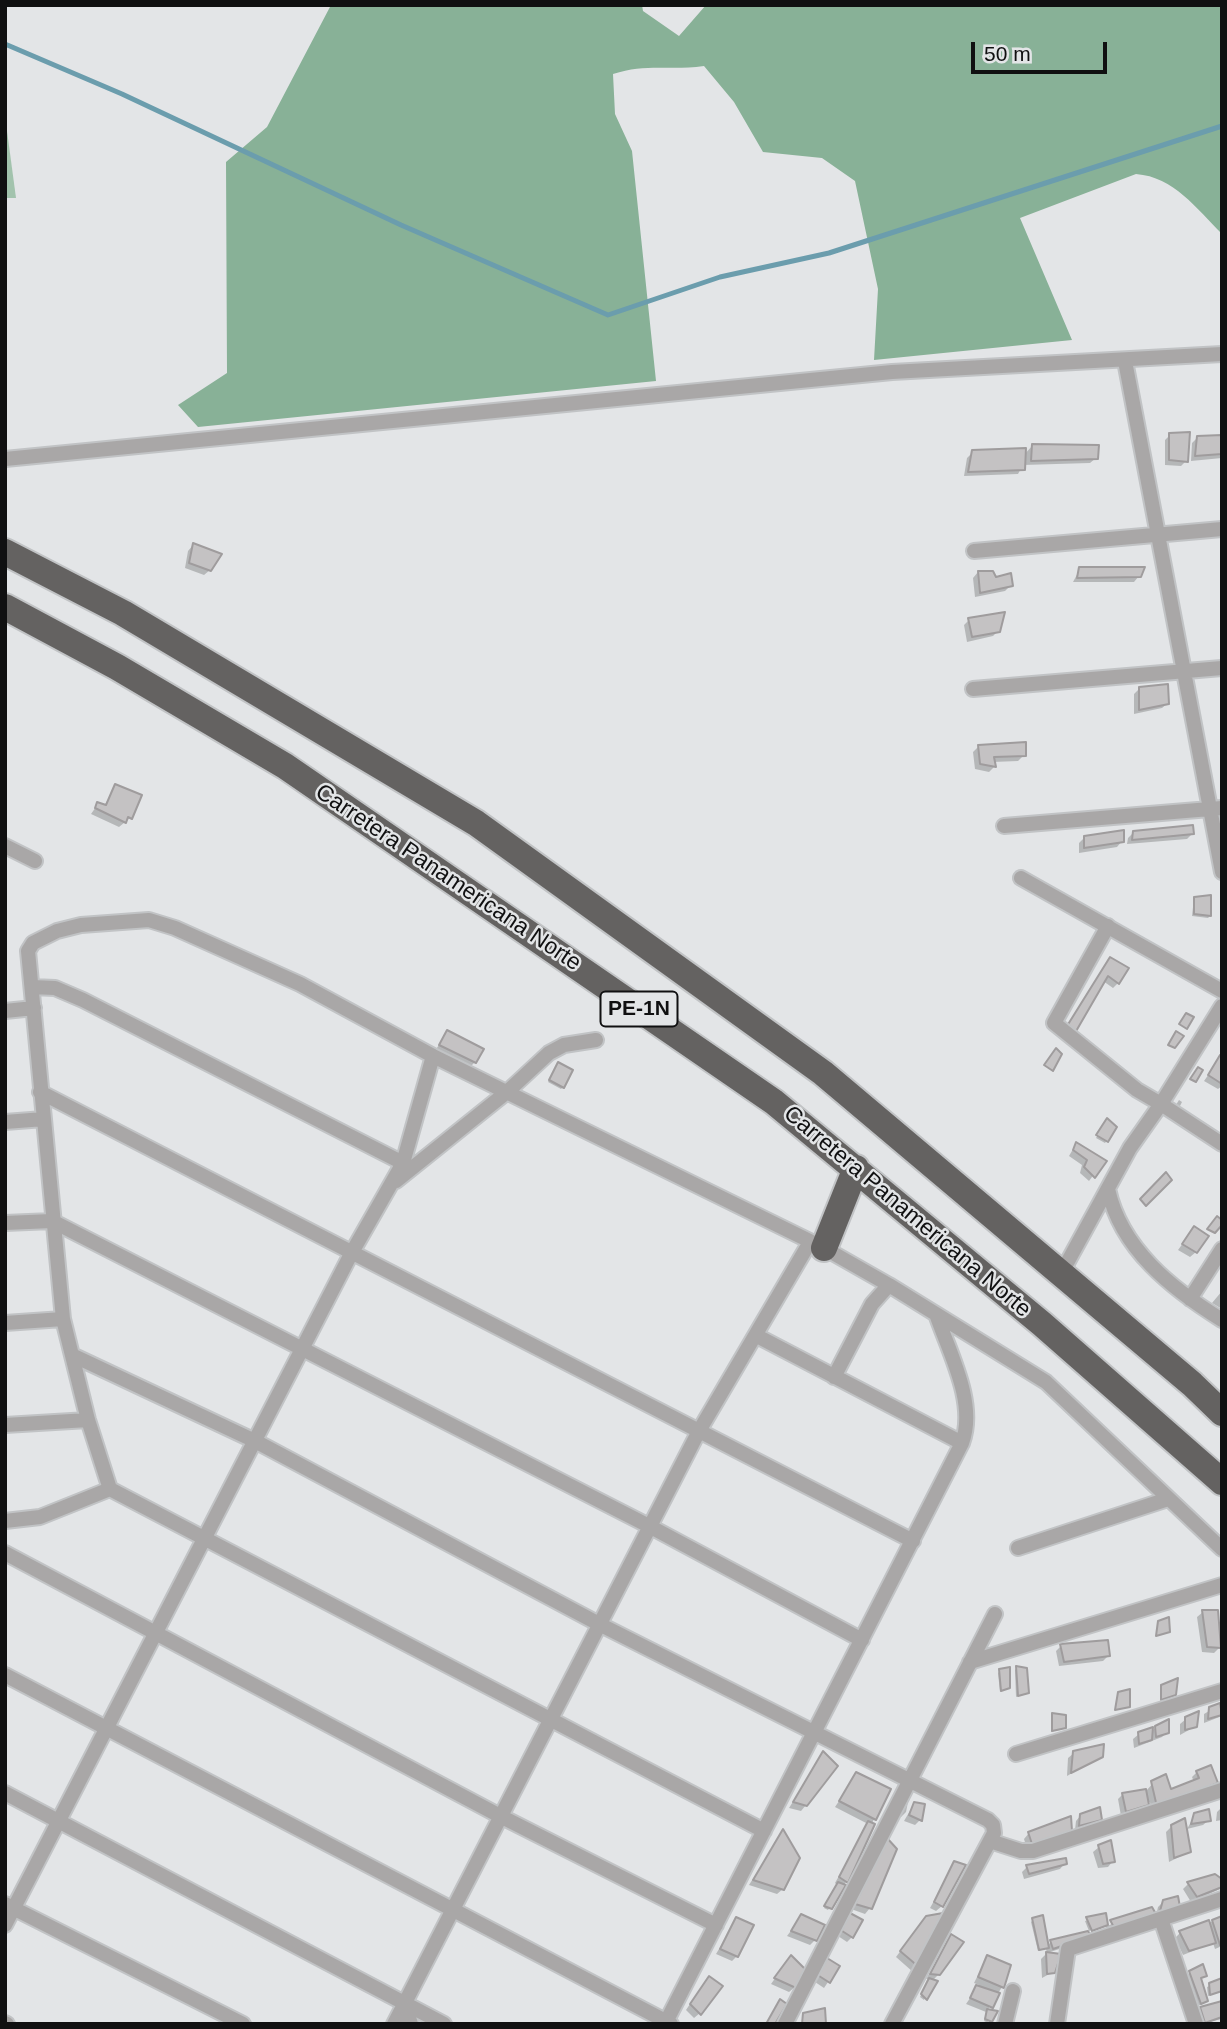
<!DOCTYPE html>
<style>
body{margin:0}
#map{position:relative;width:1227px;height:2029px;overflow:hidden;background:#e3e5e7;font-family:Helvetica,sans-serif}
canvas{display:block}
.frame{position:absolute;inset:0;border:7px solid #101011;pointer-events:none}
.scale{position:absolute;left:971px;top:42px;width:136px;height:32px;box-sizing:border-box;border:4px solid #101011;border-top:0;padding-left:9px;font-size:21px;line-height:24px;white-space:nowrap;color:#101011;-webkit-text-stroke:5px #e3e5e7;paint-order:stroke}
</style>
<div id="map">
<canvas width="1227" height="2029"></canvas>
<div class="frame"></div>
<div class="scale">50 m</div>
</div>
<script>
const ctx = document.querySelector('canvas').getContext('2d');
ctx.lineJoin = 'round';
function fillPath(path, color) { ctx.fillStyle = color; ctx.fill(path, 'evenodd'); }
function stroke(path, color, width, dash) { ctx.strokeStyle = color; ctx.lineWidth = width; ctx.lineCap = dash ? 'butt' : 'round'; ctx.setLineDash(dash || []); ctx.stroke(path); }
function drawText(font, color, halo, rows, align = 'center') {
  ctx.font = font + ' Helvetica,sans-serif'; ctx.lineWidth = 5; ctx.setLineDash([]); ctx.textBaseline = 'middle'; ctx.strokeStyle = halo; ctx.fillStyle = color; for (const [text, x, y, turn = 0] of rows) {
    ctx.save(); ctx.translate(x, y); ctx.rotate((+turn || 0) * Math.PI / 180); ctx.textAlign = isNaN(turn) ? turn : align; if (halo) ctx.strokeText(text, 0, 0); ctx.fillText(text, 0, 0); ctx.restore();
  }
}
const green = new Path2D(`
 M 5,116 L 16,198 L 5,198 Z`);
const forest = new Path2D(`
 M 331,5 L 642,5 L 643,11 L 679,36 L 706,5 L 1222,5 L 1222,234 C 1196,208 1174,177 1136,174 L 1020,218 L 1072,340 L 874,360 L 878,289 L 855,181 L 822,158 L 763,152 L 734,102 L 704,66 C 670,71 647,63 613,74 L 615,114 L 632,151 L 656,381 L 198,427 L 178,405 L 227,373 L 226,162 L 267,127 Z`);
const shadow = new Path2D(`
 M 1170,435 L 1186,461 L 1181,466 L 1165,465 L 1165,440 Z
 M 1222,437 L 1222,458 L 1191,461 L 1192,443 L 1197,438 Z
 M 1032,446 L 1096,458 L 1090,463 L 1023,465 L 1018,474 L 964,476 L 967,458 L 973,452 L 1024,455 Z
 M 193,545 L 210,570 L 204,575 L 185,568 L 188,551 Z
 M 1080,569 L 1139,576 L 1134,582 L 1073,582 Z
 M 978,572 L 995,579 L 1011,585 L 1005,591 L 975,597 L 973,578 Z
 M 969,620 L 998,631 L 993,636 L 967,642 L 964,625 Z
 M 1140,688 L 1168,703 L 1162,708 L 1134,714 L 1134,694 Z
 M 979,746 L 1024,755 L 1018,761 L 993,762 L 994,767 L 989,772 L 975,769 L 973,752 Z
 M 116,786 L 130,818 L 119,827 L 91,814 L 98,804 L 104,806 Z
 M 1133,833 L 1192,834 L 1187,839 L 1127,844 L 1128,838 Z
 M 1084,838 L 1122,841 L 1117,847 L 1079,853 L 1079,843 Z
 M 1194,898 L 1210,916 L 1208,918 L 1192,916 Z
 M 1110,959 L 1118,983 L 1113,988 L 1103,981 L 1063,1032 Z
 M 447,1032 L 475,1062 L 469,1068 L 435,1051 Z
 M 1220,1058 L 1222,1086 L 1218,1089 L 1204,1081 Z
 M 556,1067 L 563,1087 L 561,1089 L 548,1082 Z
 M 1179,1100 L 1182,1102 L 1178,1110 L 1174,1108 Z
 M 1106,1123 L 1115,1128 L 1105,1143 L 1096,1138 Z
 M 1076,1144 L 1104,1161 L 1089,1181 L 1080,1173 L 1082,1165 L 1069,1156 Z
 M 1194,1228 L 1196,1252 L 1190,1257 L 1178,1250 Z
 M 1222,1291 L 1222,1309 L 1212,1303 Z
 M 1203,1612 L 1219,1648 L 1214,1653 L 1202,1652 L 1197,1617 Z
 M 1061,1646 L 1108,1656 L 1103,1661 L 1059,1666 L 1056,1651 Z
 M 1017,1668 L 1027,1692 L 1016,1697 L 1015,1670 Z
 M 1000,1671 L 1009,1687 L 1000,1692 L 998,1673 Z
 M 1219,1705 L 1222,1716 L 1204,1723 L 1204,1714 Z
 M 1052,1715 L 1064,1727 L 1062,1729 L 1051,1732 Z
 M 1186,1719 L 1196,1726 L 1180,1735 L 1180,1724 Z
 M 1156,1727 L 1167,1732 L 1162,1737 L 1134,1748 L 1133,1739 L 1139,1734 L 1151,1732 Z
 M 1074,1753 L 1102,1756 L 1067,1776 L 1068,1758 Z
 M 823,1754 L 806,1805 L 801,1811 L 789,1808 Z
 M 1197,1772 L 1216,1782 L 1211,1788 L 1151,1811 L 1150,1802 L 1141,1810 L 1121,1816 L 1118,1799 L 1123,1794 L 1147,1790 L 1153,1783 L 1169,1791 L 1194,1782 L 1192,1777 Z
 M 857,1774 L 874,1819 L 846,1882 L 828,1910 L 824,1908 L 837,1885 L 835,1883 L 868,1824 L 835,1807 Z
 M 908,1802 L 906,1812 L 901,1817 L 898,1814 Z
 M 914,1804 L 923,1806 L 920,1820 L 915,1825 L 904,1821 Z
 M 1222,1807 L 1222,1820 L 1216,1821 L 1217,1812 Z
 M 1081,1815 L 1100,1819 L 1094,1824 L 1075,1830 L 1076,1821 Z
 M 1195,1815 L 1209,1820 L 1203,1825 L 1187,1829 Z
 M 1172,1826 L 1189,1852 L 1169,1862 L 1166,1832 Z
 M 783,1831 L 783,1889 L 777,1894 L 749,1885 Z
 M 1070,1831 L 1065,1836 L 1027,1849 L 1024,1839 L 1029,1833 Z
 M 882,1846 L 870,1908 L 865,1914 L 851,1909 Z
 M 1099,1847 L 1113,1861 L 1108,1867 L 1098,1868 L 1093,1852 Z
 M 955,1863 L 942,1906 L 936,1911 L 930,1908 Z
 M 1065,1863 L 1060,1869 L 1024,1879 L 1022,1872 L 1027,1867 Z
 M 1222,1881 L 1220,1889 L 1191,1902 L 1183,1889 L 1188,1884 Z
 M 1164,1901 L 1178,1907 L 1156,1916 L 1158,1907 Z
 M 1151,1909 L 1109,1933 L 1105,1925 L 1089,1931 L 1085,1921 L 1105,1915 L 1107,1926 Z
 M 940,1915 L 913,1972 L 896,1957 L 926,1917 Z
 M 802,1916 L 815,1940 L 810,1945 L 787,1936 Z
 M 1222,1918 L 1222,1946 L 1215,1949 L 1213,1943 L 1183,1955 L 1175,1938 L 1180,1933 Z
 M 737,1919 L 737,1956 L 732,1961 L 716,1954 Z
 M 845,1920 L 852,1937 L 847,1942 L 835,1934 Z
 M 1033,1920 L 1047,1946 L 1051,1942 L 1084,1941 L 1047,1953 L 1046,1949 L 1038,1951 L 1031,1922 Z
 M 951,1936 L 939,1974 L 932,1981 L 924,2000 L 920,1997 L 930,1979 L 926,1979 Z
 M 1046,1954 L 1053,1972 L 1042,1978 L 1041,1959 Z
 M 987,1957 L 1008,1966 L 1002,1987 L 987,2011 L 988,2023 L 984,2021 L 986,2012 L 966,2004 L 979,1985 L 974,1983 Z
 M 786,1963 L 795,1987 L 789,1992 L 771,1984 Z
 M 822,1966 L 838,1967 L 824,1988 L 812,1980 Z
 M 1190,1972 L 1205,1975 L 1200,1980 L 1206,2001 L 1195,2008 L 1185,1978 Z
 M 1222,1980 L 1222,1991 L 1208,1996 L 1207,1987 Z
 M 704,1983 L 700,2013 L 694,2018 L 686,2010 Z
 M 1222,2003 L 1222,2019 L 1199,2024 L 1196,2014 L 1201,2009 Z`);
const stream = new Path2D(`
 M 5,44 L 122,94 L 401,225 L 608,315 L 720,277 L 829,253 L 1222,126`);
const building = new Path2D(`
 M 1190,432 L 1188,462 L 1169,460 L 1169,433 Z
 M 1222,435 L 1222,454 L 1195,456 L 1197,436 Z
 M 1032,444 L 1099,445 L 1098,459 L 1031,461 Z
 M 1026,448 L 1025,470 L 968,472 L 972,450 Z
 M 193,543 L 222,554 L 211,571 L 189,563 Z
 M 1079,567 L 1145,567 L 1141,577 L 1077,578 Z
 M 978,571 L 993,571 L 996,577 L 1011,573 L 1013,586 L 980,593 Z
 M 1005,612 L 1000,632 L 972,637 L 968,618 Z
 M 1168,684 L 1169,704 L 1139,710 L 1139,687 Z
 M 1026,742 L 1026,756 L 994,757 L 996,767 L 980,764 L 978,745 Z
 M 115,784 L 142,795 L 132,819 L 128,817 L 126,823 L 95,808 L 97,802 L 106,805 Z
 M 1193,825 L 1194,834 L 1132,840 L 1133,831 Z
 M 1124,830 L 1124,842 L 1084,848 L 1084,836 Z
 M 1211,895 L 1211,916 L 1194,914 L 1194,897 Z
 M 1110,957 L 1129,968 L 1119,984 L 1108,976 L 1075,1033 L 1067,1026 Z
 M 1186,1013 L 1194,1017 L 1187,1029 L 1179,1024 Z
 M 447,1030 L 484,1049 L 476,1063 L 439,1045 Z
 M 1176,1031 L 1184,1036 L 1175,1048 L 1168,1045 Z
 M 1056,1048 L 1062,1054 L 1053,1071 L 1044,1065 Z
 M 1220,1055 L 1222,1057 L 1222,1084 L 1208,1075 Z
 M 558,1062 L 573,1070 L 564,1088 L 549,1080 Z
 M 1198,1067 L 1203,1070 L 1196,1082 L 1190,1079 Z
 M 1107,1118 L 1117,1127 L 1108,1142 L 1096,1135 Z
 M 1076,1142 L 1107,1161 L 1095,1178 L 1084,1167 L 1087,1160 L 1073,1150 Z
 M 1166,1172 L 1172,1180 L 1146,1206 L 1140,1199 Z
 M 1217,1216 L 1222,1220 L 1222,1225 L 1215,1233 L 1207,1229 Z
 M 1194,1226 L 1209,1236 L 1197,1253 L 1182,1244 Z
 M 1202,1610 L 1218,1610 L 1221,1648 L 1207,1647 Z
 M 1169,1617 L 1170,1632 L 1156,1636 L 1158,1621 Z
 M 1108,1640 L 1110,1656 L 1064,1662 L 1060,1644 Z
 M 1016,1666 L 1027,1668 L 1029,1693 L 1018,1696 Z
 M 1010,1667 L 1010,1688 L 1001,1691 L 999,1669 Z
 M 1178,1678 L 1176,1695 L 1161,1700 L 1161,1685 Z
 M 1130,1689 L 1130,1707 L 1115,1710 L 1118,1692 Z
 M 1220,1703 L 1222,1715 L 1208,1719 L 1209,1707 Z
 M 1199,1711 L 1197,1727 L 1185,1730 L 1185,1717 Z
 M 1052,1713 L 1066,1715 L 1066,1728 L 1052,1731 Z
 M 1169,1719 L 1169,1733 L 1156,1737 L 1155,1726 Z
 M 1153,1727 L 1152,1740 L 1139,1744 L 1138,1732 Z
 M 1104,1744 L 1103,1757 L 1071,1773 L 1073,1751 Z
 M 823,1751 L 838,1766 L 807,1806 L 793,1802 Z
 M 1211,1765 L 1218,1783 L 1157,1807 L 1151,1781 L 1166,1774 L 1171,1789 L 1199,1778 L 1196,1771 Z
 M 856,1772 L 891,1789 L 876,1820 L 839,1801 Z
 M 1146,1789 L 1149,1805 L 1126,1812 L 1122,1793 Z
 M 914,1802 L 925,1804 L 922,1821 L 909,1815 Z
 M 1100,1807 L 1102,1820 L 1079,1826 L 1080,1814 Z
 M 1209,1809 L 1211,1821 L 1191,1824 L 1194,1813 Z
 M 1071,1816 L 1072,1831 L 1032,1844 L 1028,1832 Z
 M 1185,1818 L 1191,1852 L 1174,1858 L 1171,1825 Z
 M 868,1821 L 875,1824 L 848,1883 L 839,1877 Z
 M 783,1829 L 800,1858 L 784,1890 L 753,1880 Z
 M 887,1838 L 897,1849 L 872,1909 L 855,1904 Z
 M 1111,1840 L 1115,1862 L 1103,1864 L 1098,1845 Z
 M 1066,1858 L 1067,1864 L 1029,1874 L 1026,1865 Z
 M 954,1861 L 966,1865 L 943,1907 L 934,1902 Z
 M 1215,1874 L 1222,1879 L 1222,1887 L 1197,1897 L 1187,1882 Z
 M 838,1882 L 846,1885 L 832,1909 L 824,1906 Z
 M 1178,1896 L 1180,1907 L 1160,1911 L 1163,1900 Z
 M 1152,1907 L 1156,1914 L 1115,1929 L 1110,1920 Z
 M 850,1913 L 863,1920 L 853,1938 L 839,1929 Z
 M 943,1913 L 920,1968 L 900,1951 L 926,1916 Z
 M 1106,1913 L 1108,1925 L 1092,1931 L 1086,1917 Z
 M 801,1914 L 825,1925 L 817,1941 L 791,1931 Z
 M 1043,1915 L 1049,1948 L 1039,1950 L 1032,1918 Z
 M 1222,1916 L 1222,1944 L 1220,1945 L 1212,1920 Z
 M 736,1917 L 754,1925 L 738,1957 L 720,1949 Z
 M 1209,1920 L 1216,1943 L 1189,1951 L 1179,1931 Z
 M 1088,1931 L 1091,1936 L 1053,1949 L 1050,1940 Z
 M 951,1934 L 964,1942 L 940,1975 L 930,1974 Z
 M 1046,1952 L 1061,1954 L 1055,1973 L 1047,1974 Z
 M 791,1955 L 806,1970 L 796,1988 L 774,1978 Z
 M 987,1955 L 1011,1965 L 1004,1988 L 978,1977 Z
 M 827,1958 L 840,1966 L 830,1983 L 816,1974 Z
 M 1203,1964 L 1207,1976 L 1201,1978 L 1208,2001 L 1201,2004 L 1189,1971 Z
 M 709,1976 L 723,1986 L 701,2015 L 690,2004 Z
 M 929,1978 L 938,1981 L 927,2000 L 921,1994 Z
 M 1222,1978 L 1222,1991 L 1210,1995 L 1209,1983 Z
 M 976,1985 L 1000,1993 L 993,2008 L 970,1998 Z
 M 780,1999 L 787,2004 L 775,2024 L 766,2024 Z
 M 1222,2001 L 1222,2017 L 1205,2023 L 1200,2007 Z
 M 825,2008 L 826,2024 L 802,2024 L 803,2013 Z
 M 987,2009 L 998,2011 L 992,2022 L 985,2019 Z`);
const street = new Path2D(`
 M 1125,361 L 1222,872
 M 5,459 L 892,372 L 1222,354
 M 974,551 L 1222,529
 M 973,689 L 1222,668
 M 1004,826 L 1222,808
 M 5,846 L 35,861
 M 1021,878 L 1222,991
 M 32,987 L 55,988 L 83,1000 L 403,1163
 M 1222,1006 L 1161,1104 L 1222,1144
 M 5,1011 L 34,1008
 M 40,1092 L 913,1541
 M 5,1122 L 44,1119
 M 396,1181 L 507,1092 L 549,1053 L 564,1045 L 596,1040
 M 1108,1189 C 1121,1249 1172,1289 1222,1320
 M 5,1223 L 52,1221 L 649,1526 L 862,1640
 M 1061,1274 L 1130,1148 L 1161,1104 L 1137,1090 L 1054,1023 L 1108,926
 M 1190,1299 L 1222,1249
 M 5,1323 L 63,1319
 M 757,1336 L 962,1443
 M 72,1355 L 255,1441 L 599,1624 L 988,1820 L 993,1825 L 994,1833 L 892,2024
 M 834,1377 L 872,1304 L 889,1285
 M 5,1425 L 88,1420
 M 5,1521 L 40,1517 L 110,1489
 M 1018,1548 L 1168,1499
 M 5,1553 L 500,1816 L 716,1925
 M 970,1662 L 1222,1585
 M 5,1675 L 671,2024
 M 1016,1754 L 1222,1691
 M 5,1793 L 444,2024
 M 764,1831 L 110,1489 L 88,1420 L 63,1319 L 28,951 L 33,943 L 57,931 L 81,925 L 149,920 L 175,928 L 300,984 L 433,1056 L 824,1248 L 889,1285 L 1046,1382 L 1222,1549
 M 990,1841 L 1021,1851 L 1033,1851 L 1222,1790
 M 5,1904 L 243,2024
 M 1161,1919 L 1196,2024
 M 5,1925 L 351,1254 L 403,1163 L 433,1056
 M 405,2005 L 411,2024
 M 5,2023 L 7,2024
 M 394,2024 L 699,1431 L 810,1242
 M 665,2024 L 962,1443 C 977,1403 949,1352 936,1314
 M 785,2024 L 995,1614
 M 1005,2024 L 1013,1991
 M 1057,2024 L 1068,1949 L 1222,1899`);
const highway = new Path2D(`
 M 5,552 L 123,613 L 476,823 L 823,1073 L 1192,1384 L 1222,1413
 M 5,607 L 117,667 L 285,766 L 774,1102 L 1042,1324 L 1222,1482
 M 824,1248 L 856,1168`);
const shields = [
 [639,1009,77]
];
const shieldNames = [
 ["PE-1N",639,1009]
];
const streetNames = [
 ["Carretera Panamericana Norte",448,878,34],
 ["Carretera Panamericana Norte",907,1212,40]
];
fillPath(green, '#a2c3ad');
fillPath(forest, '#88b197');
fillPath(shadow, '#0003');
stroke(stream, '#6b9dad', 5);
fillPath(building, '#c4c2c3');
stroke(building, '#9f9c9d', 2);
stroke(street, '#c1c3c5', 18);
stroke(highway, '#c1c3c5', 30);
stroke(street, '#a9a7a7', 14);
stroke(highway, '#646261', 26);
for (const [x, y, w] of shields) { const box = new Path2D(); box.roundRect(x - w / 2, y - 17.5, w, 35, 5); ctx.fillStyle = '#e3e5e7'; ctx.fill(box); stroke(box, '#101011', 2); }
drawText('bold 21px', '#101011', null, shieldNames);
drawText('23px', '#101011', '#e3e5e7', streetNames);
</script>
